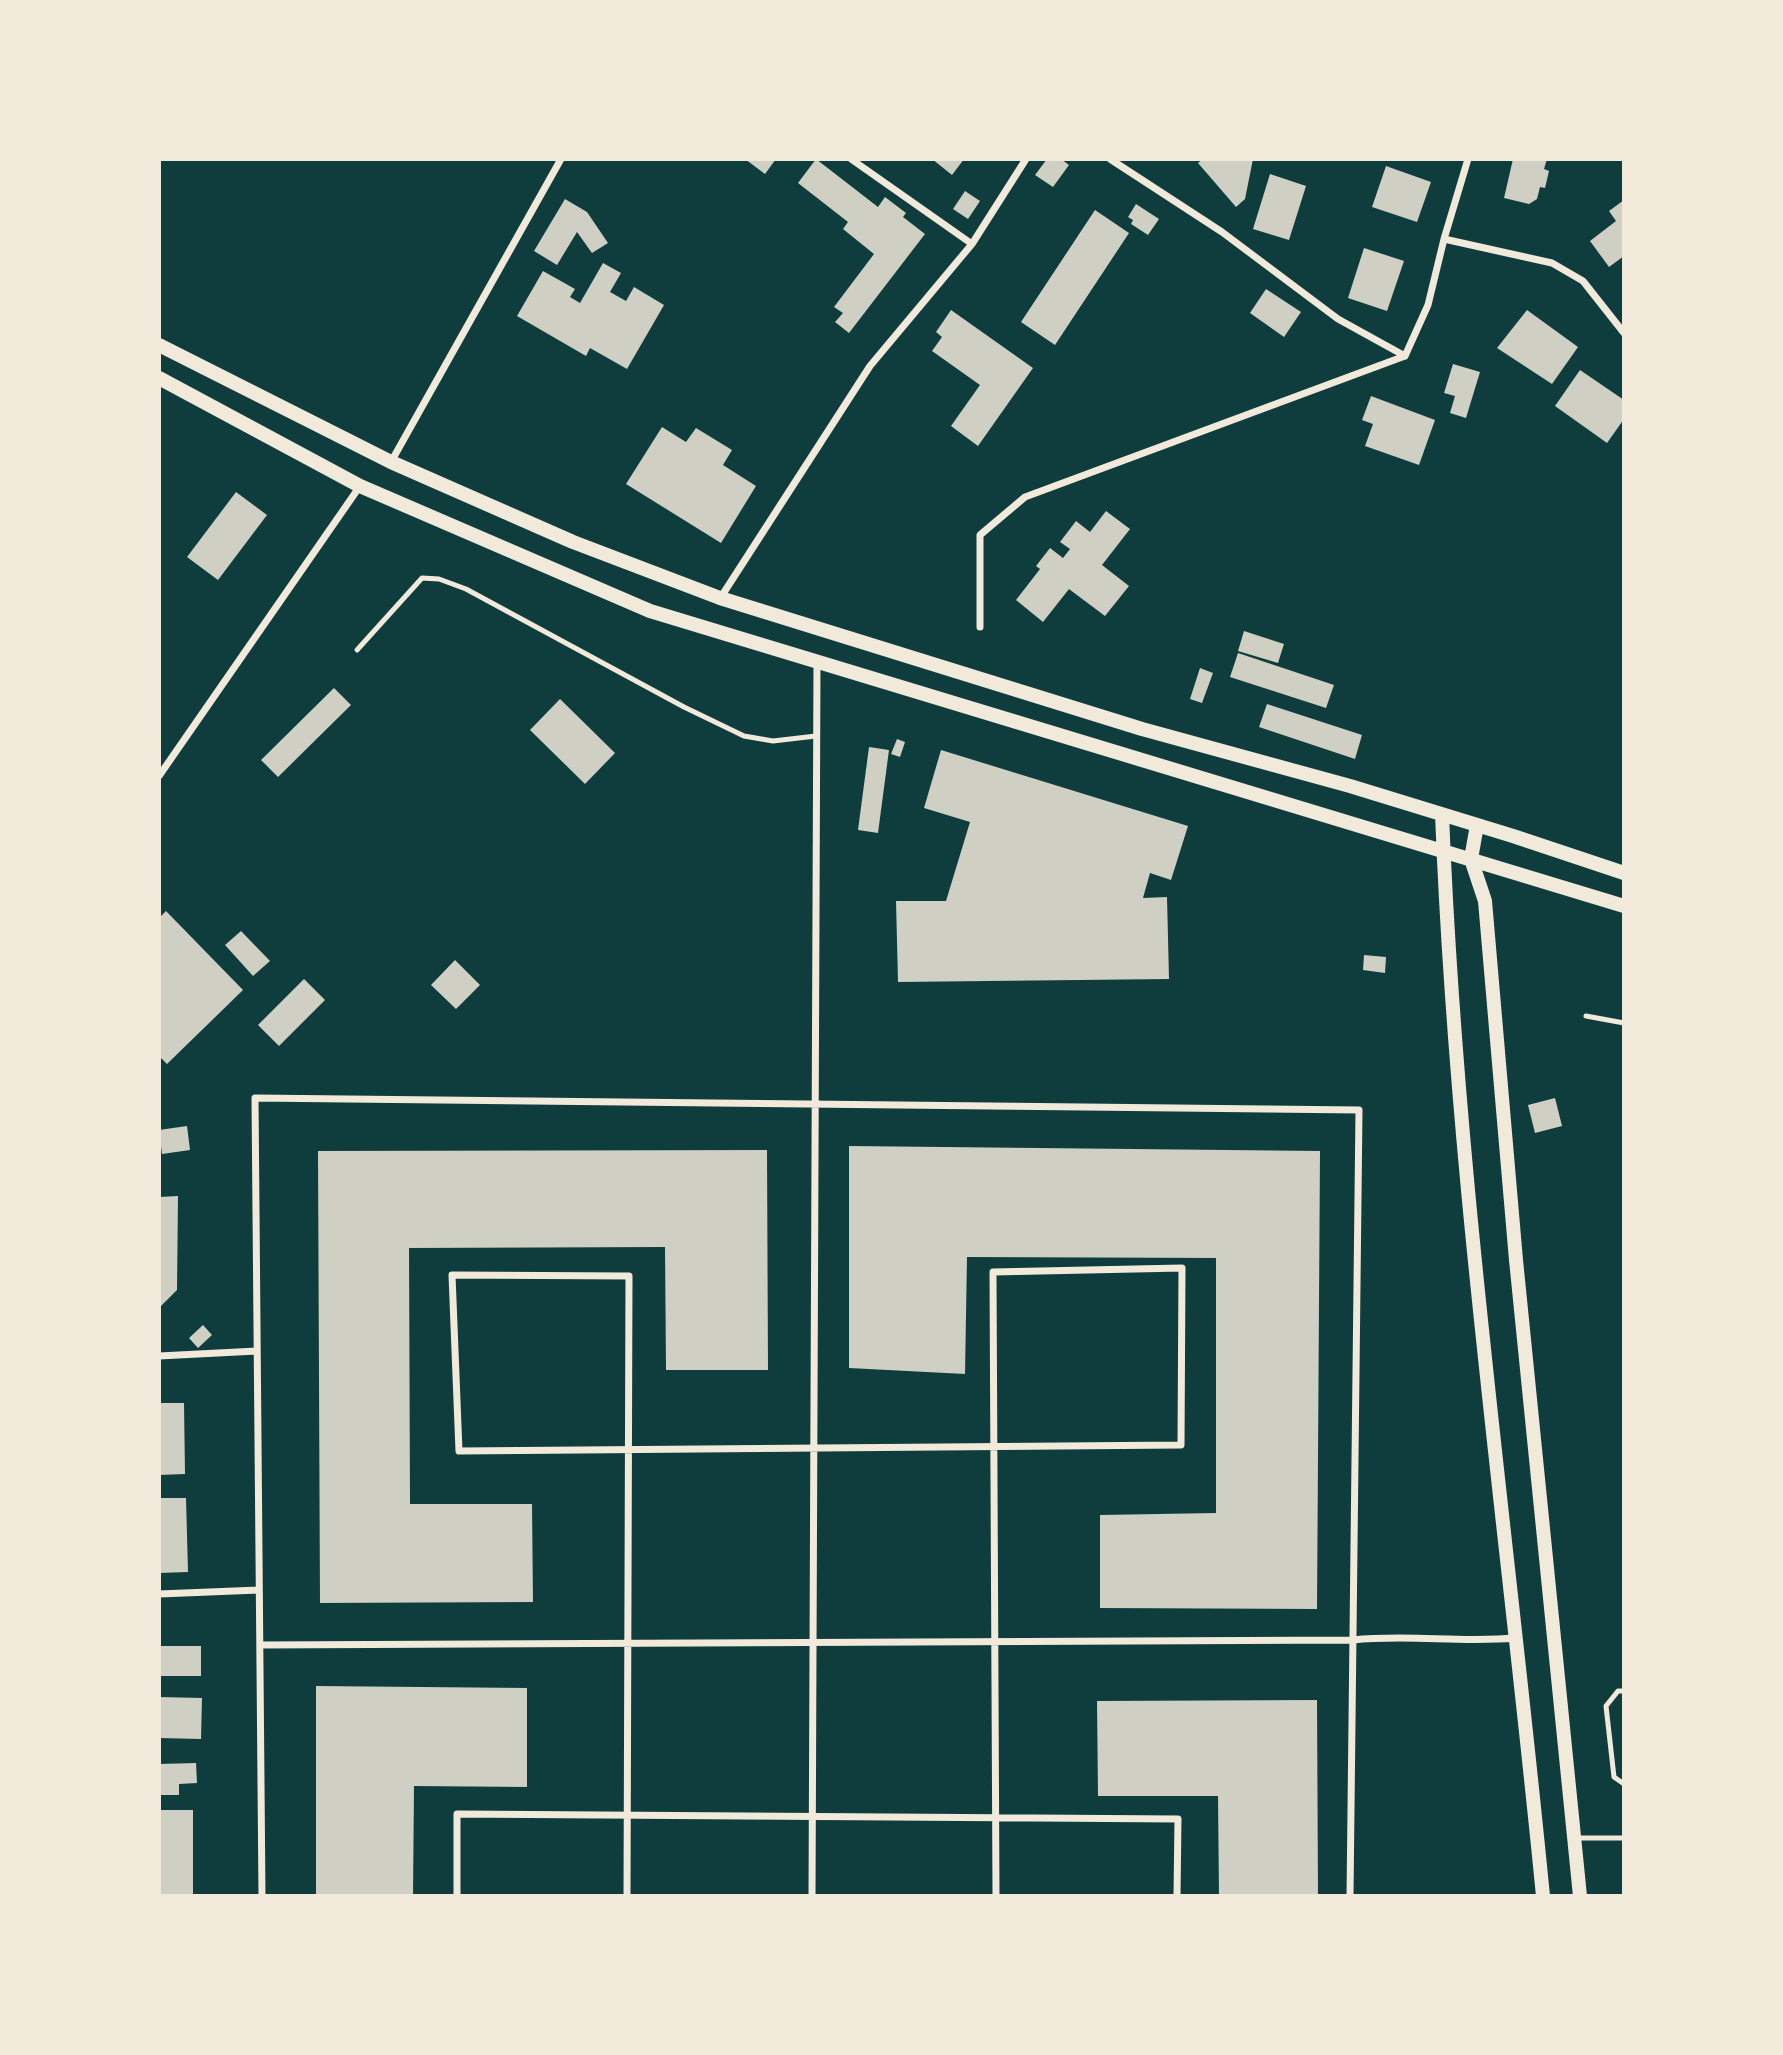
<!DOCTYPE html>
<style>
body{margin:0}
#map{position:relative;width:1783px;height:2055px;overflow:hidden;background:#0f3d3e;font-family:Montserrat,sans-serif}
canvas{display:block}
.frame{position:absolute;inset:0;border:161px solid #f1e9da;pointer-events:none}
</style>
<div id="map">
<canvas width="1783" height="2055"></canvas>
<div class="frame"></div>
</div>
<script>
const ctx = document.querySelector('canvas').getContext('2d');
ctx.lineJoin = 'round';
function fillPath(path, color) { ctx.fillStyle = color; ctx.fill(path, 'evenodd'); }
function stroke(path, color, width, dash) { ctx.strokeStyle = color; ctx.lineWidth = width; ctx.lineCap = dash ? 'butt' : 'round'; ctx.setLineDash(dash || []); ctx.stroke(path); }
const building = new Path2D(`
 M 745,159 L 776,159 L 765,174 Z
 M 816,159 L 878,207 L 885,197 L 906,213 L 903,217 L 925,234 L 849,333 L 835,322 L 843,313 L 834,307 L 874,254 L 843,229 L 848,222 L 798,183 Z
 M 932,159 L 964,159 L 952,175 Z
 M 1047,159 L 1061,159 L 1069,165 L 1053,187 L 1035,175 Z
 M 1203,159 L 1253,159 L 1245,199 L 1236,207 L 1198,163 Z
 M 1513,159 L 1547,159 L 1544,169 L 1549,171 L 1545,188 L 1540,187 L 1537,199 L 1529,204 L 1504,198 Z
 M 1386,166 L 1431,182 L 1417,222 L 1372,207 Z
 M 1270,174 L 1306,186 L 1289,240 L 1253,229 Z
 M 965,191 L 980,201 L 968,219 L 953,209 Z
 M 565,199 L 587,212 L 608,243 L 592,253 L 577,232 L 557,265 L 534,251 Z
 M 1624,200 L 1624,256 L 1609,267 L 1590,241 L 1616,221 L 1609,211 Z
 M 1136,204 L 1159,219 L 1148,235 L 1131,224 L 1133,220 L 1128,217 Z
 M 1095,210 L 1129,233 L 1055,345 L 1021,322 Z
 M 1364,248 L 1404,261 L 1387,311 L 1348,298 Z
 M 603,263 L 621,273 L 610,292 L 626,301 L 634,287 L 664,305 L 627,369 L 590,348 L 586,356 L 517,316 L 543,271 L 575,289 L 570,297 L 580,303 Z
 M 1266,289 L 1301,312 L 1284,337 L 1250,313 Z
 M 951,310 L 1033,368 L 978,446 L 951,426 L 980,385 L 932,351 L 942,337 L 936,332 Z
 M 1527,310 L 1578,347 L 1552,384 L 1497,348 Z
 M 1453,364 L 1480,372 L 1466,418 L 1450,413 L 1455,396 L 1444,393 Z
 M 1580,370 L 1624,400 L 1624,419 L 1607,443 L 1555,406 Z
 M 1371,396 L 1435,420 L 1419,465 L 1365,446 L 1373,424 L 1362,420 Z
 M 662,427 L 686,442 L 696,428 L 732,450 L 723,465 L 756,486 L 721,543 L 626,484 Z
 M 236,492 L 267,515 L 218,580 L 187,557 Z
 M 1106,511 L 1130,529 L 1102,565 L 1129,586 L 1105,616 L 1069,589 L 1043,622 L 1016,600 L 1040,569 L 1036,566 L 1050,548 L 1063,558 L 1070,549 L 1060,542 L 1076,521 L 1090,532 Z
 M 1244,631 L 1284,644 L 1278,663 L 1238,651 Z
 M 1238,653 L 1334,685 L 1326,708 L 1230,677 Z
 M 1200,668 L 1213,673 L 1202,703 L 1190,699 Z
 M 334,688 L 351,705 L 278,777 L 261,760 Z
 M 560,699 L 615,753 L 585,784 L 530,730 Z
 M 1267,704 L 1362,735 L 1355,759 L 1259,727 Z
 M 897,739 L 905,742 L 900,757 L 891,754 Z
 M 869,747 L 889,750 L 878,833 L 858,830 Z
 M 941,750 L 1188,826 L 1171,880 L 1150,873 L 1143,898 L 1167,897 L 1169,979 L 898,982 L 896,901 L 946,901 L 970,822 L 924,808 Z
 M 166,911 L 243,990 L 167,1064 L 159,1056 L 159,918 Z
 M 241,931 L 270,961 L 253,976 L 225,945 Z
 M 1364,955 L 1386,957 L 1385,973 L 1363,970 Z
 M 455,960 L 480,985 L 456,1009 L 431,985 Z
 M 304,979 L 325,1000 L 279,1046 L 258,1025 Z
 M 1555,1098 L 1562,1126 L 1535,1133 L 1528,1105 Z
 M 187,1126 L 190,1150 L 162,1154 L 159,1130 Z
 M 849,1146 L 1320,1151 L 1317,1609 L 1100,1608 L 1100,1515 L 1216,1513 L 1216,1258 L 967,1257 L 965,1374 L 849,1368 Z
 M 767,1150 L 768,1370 L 666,1370 L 665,1247 L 409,1248 L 410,1504 L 532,1504 L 533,1602 L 320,1603 L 318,1151 Z
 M 178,1196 L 177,1290 L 159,1308 L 159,1197 Z
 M 203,1325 L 212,1335 L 198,1348 L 189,1338 Z
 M 159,1403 L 184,1403 L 185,1474 L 159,1475 Z
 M 159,1498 L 186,1498 L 188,1572 L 159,1573 Z
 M 159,1646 L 201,1646 L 201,1676 L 159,1676 Z
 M 316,1686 L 527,1688 L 527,1787 L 414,1786 L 413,1896 L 316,1896 Z
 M 159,1697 L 202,1698 L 201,1739 L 159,1738 Z
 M 1317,1700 L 1318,1896 L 1219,1896 L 1218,1796 L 1098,1796 L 1097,1701 Z
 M 196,1763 L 197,1783 L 179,1784 L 179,1795 L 159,1795 L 159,1764 Z
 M 159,1810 L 193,1810 L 193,1896 L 159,1896 Z`);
const service = new Path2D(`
 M 357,650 L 422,578 L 439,579 L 466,589 L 684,707 L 744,736 L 773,741 L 816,736
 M 1586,1016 L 1624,1023
 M 1624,1691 L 1618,1691 L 1606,1706 L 1614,1777 L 1624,1784
 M 1575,1838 L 1624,1838`);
const minor = new Path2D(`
 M 851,159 L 972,244
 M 1110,159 L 1222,232 L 1338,319 L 1405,356
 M 1444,239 L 1552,263 L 1583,281 L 1624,333
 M 391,462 L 561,159
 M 721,597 L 870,366 L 972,244 L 1026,159
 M 980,627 L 980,535 L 1025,497 L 1405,356 L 1428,305 L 1444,239 L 1468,159
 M 159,776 L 360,486
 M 159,1356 L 257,1351
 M 159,1594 L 259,1590
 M 260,1645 L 1353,1640 C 1407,1634 1461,1643 1515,1638
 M 262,1896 L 255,1098 L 1359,1110 L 1350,1896
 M 457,1896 L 457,1814 L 1178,1819 L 1177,1896
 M 627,1896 C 628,1689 628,1483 629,1276 L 452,1275 L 459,1451 C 700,1449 940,1447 1181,1445 L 1182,1268 L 993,1272 L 996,1896
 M 812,1896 L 817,662`);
const secondary = new Path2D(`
 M 159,345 L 391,462 L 573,542 L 720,598 L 1142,729 L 1350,786 L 1513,836 L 1624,873
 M 159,378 L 360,486 L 650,611 L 1624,906
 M 1442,814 C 1456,1176 1508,1536 1543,1896
 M 1477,825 L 1471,859 L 1485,901 L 1516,1260 L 1580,1896`);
fillPath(building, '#cfcfc3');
stroke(service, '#f1e9da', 5);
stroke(minor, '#f1e9da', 7);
stroke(secondary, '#f1e9da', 14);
</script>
